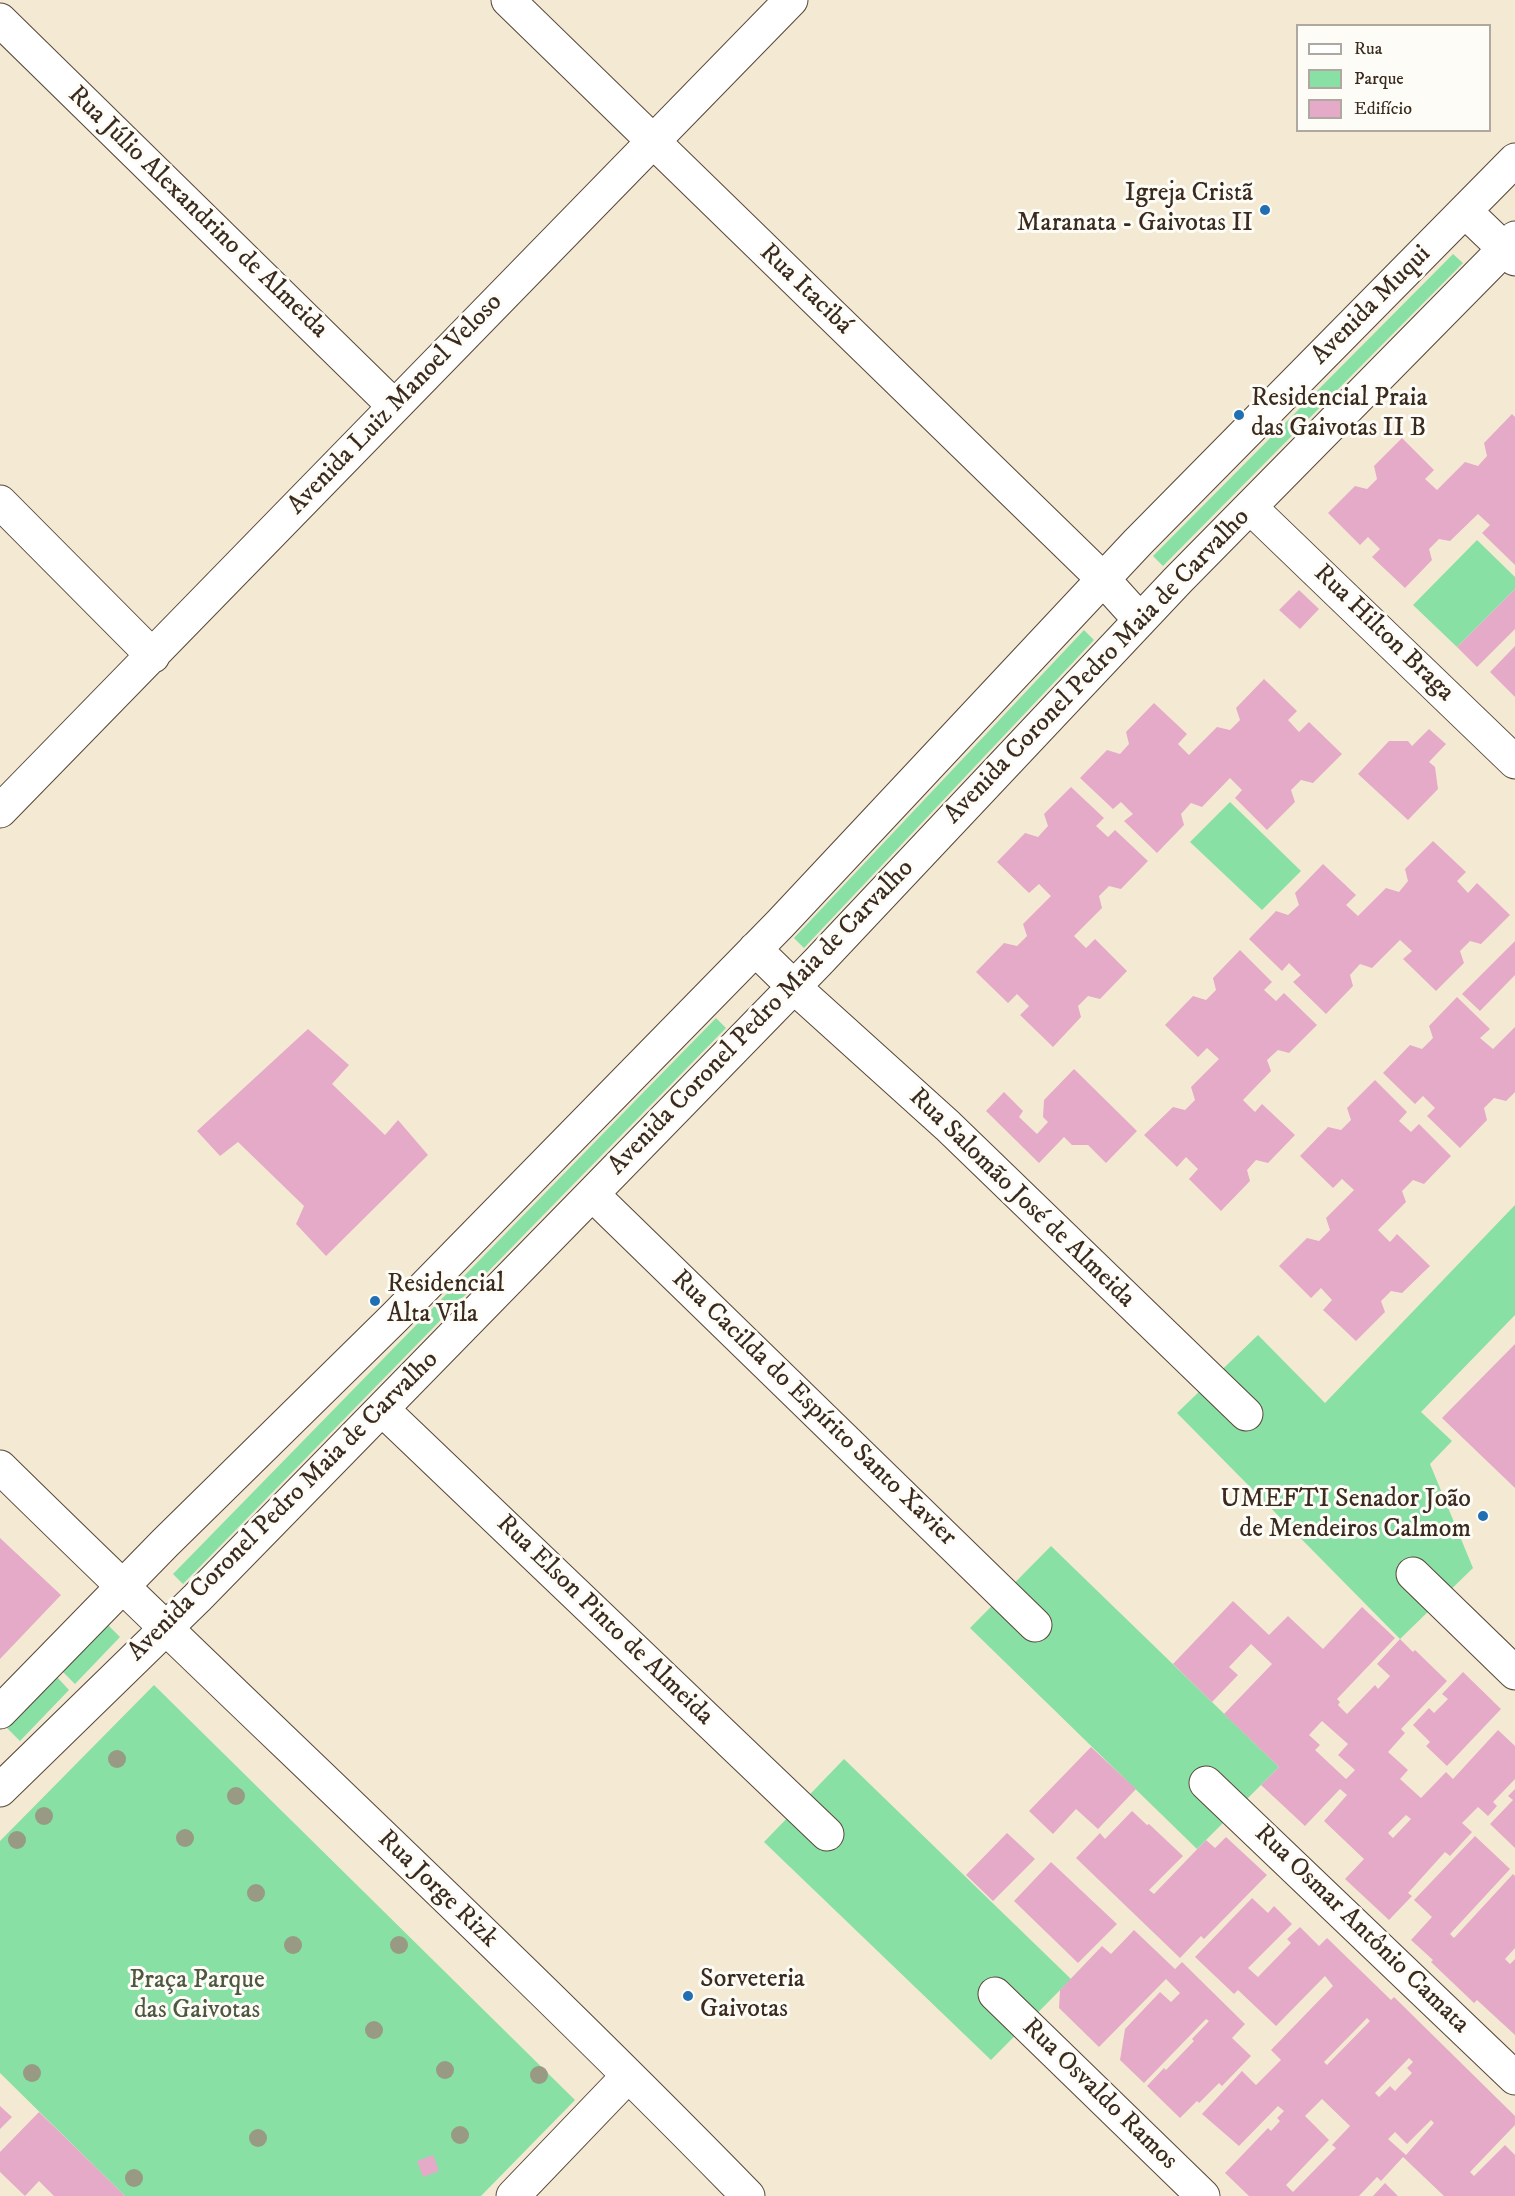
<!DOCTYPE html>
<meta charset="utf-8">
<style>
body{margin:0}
#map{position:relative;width:1515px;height:2196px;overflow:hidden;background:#f4ead4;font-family:"IM FELL DW Pica",serif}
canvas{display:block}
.legend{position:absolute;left:1296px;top:24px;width:195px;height:108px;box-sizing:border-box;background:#fdfcf7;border:2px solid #afa8a0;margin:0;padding:8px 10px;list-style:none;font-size:18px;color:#3b2a1e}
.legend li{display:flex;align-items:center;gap:12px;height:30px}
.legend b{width:30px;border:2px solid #afa8a0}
</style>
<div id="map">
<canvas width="1515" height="2196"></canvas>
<ul class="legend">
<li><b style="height:8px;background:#fff"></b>Rua</li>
<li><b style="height:16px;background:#88e0a4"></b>Parque</li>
<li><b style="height:16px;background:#e4aac7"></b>Edifício</li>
</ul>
</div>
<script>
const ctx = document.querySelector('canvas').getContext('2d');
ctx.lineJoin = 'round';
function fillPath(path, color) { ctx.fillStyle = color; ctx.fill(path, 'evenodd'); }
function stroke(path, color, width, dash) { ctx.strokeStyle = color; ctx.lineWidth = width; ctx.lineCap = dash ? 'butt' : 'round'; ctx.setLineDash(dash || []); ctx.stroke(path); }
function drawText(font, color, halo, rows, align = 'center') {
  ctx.font = font + ' "IM FELL DW Pica",serif'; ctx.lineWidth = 6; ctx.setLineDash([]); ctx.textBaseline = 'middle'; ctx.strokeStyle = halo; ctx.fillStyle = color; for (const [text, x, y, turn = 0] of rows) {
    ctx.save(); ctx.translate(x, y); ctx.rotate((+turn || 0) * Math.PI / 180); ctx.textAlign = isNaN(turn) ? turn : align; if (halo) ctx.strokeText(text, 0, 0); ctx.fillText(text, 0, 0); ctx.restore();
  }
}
const green = new Path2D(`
 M 1453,254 L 1463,263 L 1163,566 L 1153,556 Z
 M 1477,540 L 1515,577 L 1515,589 L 1457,647 L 1413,605 Z
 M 1084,630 L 1094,640 L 804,948 L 794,938 Z
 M 1230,802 L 1301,871 L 1262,910 L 1190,842 Z
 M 716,1018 L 726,1028 L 183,1584 L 173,1574 Z
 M 1515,1205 L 1515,1315 L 1421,1412 L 1452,1441 L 1430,1464 L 1473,1568 L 1400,1639 L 1177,1413 L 1258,1335 L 1325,1403 Z
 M 1051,1546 L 1279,1767 L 1197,1849 L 970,1628 Z
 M 108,1625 L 120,1637 L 75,1684 L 63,1672 Z
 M 57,1677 L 69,1690 L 20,1741 L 7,1728 Z
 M 154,1685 L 575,2100 L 481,2196 L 125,2196 L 0,2073 L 0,1841 Z
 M 844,1759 L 1071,1979 L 991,2060 L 764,1842 Z`);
const building = new Path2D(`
 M 1512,414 L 1515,417 L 1515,565 L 1482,533 L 1490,525 L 1478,514 L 1450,541 L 1439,539 L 1429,549 L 1432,560 L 1405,588 L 1372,557 L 1380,549 L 1368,537 L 1360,545 L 1328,513 L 1355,486 L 1367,489 L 1377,479 L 1374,466 L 1402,438 L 1434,470 L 1425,479 L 1437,490 L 1465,462 L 1478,466 L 1487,456 L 1484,443 Z
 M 1515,589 L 1515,629 L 1477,667 L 1457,647 Z
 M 1299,590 L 1319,609 L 1300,629 L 1279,610 Z
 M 1515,646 L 1515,697 L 1490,672 Z
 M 1264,679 L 1297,711 L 1288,720 L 1299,732 L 1309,722 L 1342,754 L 1313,783 L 1301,780 L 1291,790 L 1295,802 L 1267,830 L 1235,798 L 1242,790 L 1230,778 L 1202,807 L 1191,803 L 1181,814 L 1184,825 L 1157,853 L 1124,821 L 1133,814 L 1121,802 L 1113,809 L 1080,778 L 1107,750 L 1120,754 L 1129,744 L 1126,732 L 1154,703 L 1187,734 L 1178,744 L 1189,755 L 1217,727 L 1230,730 L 1240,720 L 1236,708 Z
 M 1429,729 L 1446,744 L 1429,762 L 1435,767 L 1438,789 L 1408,820 L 1358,774 L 1389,741 L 1408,741 L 1412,746 Z
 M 1071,787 L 1104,818 L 1096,826 L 1108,837 L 1115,830 L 1148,861 L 1121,889 L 1109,886 L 1099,896 L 1102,908 L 1074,936 L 1086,948 L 1095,939 L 1127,971 L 1100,999 L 1088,996 L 1078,1006 L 1081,1017 L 1053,1047 L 1020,1015 L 1029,1006 L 1017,994 L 1008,1003 L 976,972 L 1004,943 L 1017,946 L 1027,936 L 1023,924 L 1051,896 L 1039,884 L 1029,893 L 997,862 L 1025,833 L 1038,837 L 1048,826 L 1044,814 Z
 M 1433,841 L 1466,872 L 1457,881 L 1468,893 L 1477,883 L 1510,915 L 1481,944 L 1470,941 L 1460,951 L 1464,963 L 1436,991 L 1403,959 L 1412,951 L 1400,940 L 1372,968 L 1360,964 L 1350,975 L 1353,986 L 1326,1014 L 1293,982 L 1301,975 L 1289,963 L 1282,971 L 1249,939 L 1276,911 L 1288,915 L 1299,905 L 1295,893 L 1323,864 L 1356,895 L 1346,905 L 1358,916 L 1386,888 L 1399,892 L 1408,881 L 1405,869 Z
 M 1515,941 L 1515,975 L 1480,1011 L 1462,994 Z
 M 1240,950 L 1272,982 L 1264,990 L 1276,1001 L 1284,993 L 1317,1025 L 1289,1053 L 1278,1050 L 1267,1060 L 1271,1071 L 1243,1100 L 1255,1112 L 1262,1104 L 1295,1135 L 1268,1163 L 1256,1160 L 1247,1170 L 1250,1181 L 1221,1211 L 1189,1179 L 1198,1169 L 1186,1157 L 1177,1167 L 1144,1135 L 1173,1107 L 1185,1110 L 1195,1100 L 1191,1087 L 1219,1059 L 1207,1048 L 1198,1057 L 1165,1025 L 1193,996 L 1206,1000 L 1216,990 L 1213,978 Z
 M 1457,997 L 1490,1029 L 1480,1038 L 1493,1049 L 1515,1027 L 1515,1092 L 1506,1101 L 1494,1098 L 1484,1108 L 1487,1120 L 1460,1148 L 1427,1116 L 1435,1108 L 1423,1096 L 1415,1104 L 1383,1073 L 1410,1045 L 1422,1049 L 1433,1038 L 1429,1026 Z
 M 308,1029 L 349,1065 L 332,1084 L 385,1135 L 398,1120 L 428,1155 L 326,1256 L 296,1224 L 304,1206 L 238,1142 L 220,1156 L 197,1131 Z
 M 1074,1069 L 1137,1131 L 1106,1163 L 1088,1145 L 1072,1145 L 1064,1137 L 1039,1163 L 986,1111 L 1004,1092 L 1023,1111 L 1019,1117 L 1037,1134 L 1048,1122 L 1043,1117 L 1044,1100 Z
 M 1375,1080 L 1407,1112 L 1399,1121 L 1411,1132 L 1419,1124 L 1451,1156 L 1424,1184 L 1413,1180 L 1402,1191 L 1406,1202 L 1378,1230 L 1390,1242 L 1397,1234 L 1430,1266 L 1402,1293 L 1391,1291 L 1381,1301 L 1385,1312 L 1356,1341 L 1323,1310 L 1332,1300 L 1321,1288 L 1311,1298 L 1279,1266 L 1307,1238 L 1319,1241 L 1330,1230 L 1326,1218 L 1354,1190 L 1342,1179 L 1333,1188 L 1300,1156 L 1328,1127 L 1341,1130 L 1351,1120 L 1347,1108 Z
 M 1515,1344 L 1515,1488 L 1442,1418 Z
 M 0,1538 L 61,1595 L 0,1659 Z
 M 1233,1601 L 1269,1635 L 1288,1616 L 1323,1649 L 1362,1607 L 1395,1638 L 1337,1699 L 1340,1702 L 1338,1705 L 1347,1714 L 1375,1685 L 1378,1689 L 1390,1676 L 1377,1664 L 1400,1639 L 1413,1652 L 1415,1650 L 1447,1681 L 1401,1729 L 1405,1733 L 1388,1752 L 1408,1770 L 1400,1779 L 1421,1798 L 1446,1772 L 1453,1779 L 1498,1730 L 1515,1746 L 1515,1779 L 1493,1802 L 1497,1806 L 1488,1816 L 1478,1807 L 1462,1823 L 1472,1832 L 1450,1856 L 1445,1852 L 1408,1893 L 1412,1896 L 1389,1920 L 1345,1879 L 1364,1859 L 1324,1821 L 1347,1795 L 1340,1789 L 1305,1826 L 1261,1785 L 1279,1767 L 1224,1714 L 1272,1664 L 1251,1644 L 1229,1667 L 1238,1675 L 1212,1702 L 1173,1664 ZM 1322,1721 L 1348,1744 L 1338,1755 L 1355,1770 L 1346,1779 L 1315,1750 L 1320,1745 L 1309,1735 ZM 1406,1815 L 1411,1819 L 1393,1838 L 1388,1833 Z
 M 1463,1672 L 1501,1709 L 1447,1766 L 1426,1746 L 1430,1742 L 1413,1725 L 1429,1708 L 1434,1713 L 1448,1699 L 1442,1694 Z
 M 1091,1747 L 1136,1789 L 1098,1829 L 1076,1809 L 1053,1834 L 1029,1811 Z
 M 1515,1789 L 1515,1848 L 1490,1824 L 1513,1800 L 1508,1796 Z
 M 1132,1811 L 1147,1825 L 1149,1824 L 1183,1856 L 1149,1890 L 1154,1894 L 1206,1840 L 1215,1848 L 1226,1837 L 1267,1875 L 1204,1939 L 1201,1936 L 1180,1958 L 1076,1858 L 1100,1833 L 1105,1839 Z
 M 1007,1833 L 1035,1859 L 993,1901 L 966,1875 Z
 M 1475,1836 L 1510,1869 L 1450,1934 L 1454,1938 L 1513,1874 L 1515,1876 L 1515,1948 L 1505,1959 L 1510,1964 L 1515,1959 L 1515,2035 L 1477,2000 L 1474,2003 L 1431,1962 L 1433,1960 L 1411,1940 L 1432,1917 L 1414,1900 Z
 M 1051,1862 L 1117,1924 L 1078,1963 L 1014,1901 Z
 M 1252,1898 L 1268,1913 L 1274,1906 L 1292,1924 L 1248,1968 L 1258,1977 L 1291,1943 L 1287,1939 L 1300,1927 L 1319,1946 L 1327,1938 L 1391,2000 L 1394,1997 L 1515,2116 L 1515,2125 L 1470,2172 L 1474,2176 L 1505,2145 L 1515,2155 L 1515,2196 L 1444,2196 L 1403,2157 L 1381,2181 L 1377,2177 L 1359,2196 L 1249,2196 L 1225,2173 L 1268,2128 L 1271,2131 L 1280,2121 L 1277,2118 L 1284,2111 L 1278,2106 L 1239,2146 L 1202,2114 L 1242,2071 L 1256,2085 L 1281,2060 L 1271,2050 L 1333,1986 L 1325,1976 L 1276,2026 L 1238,1990 L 1234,1994 L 1195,1957 ZM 1367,2018 L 1370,2021 L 1327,2065 L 1324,2062 ZM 1409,2058 L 1413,2062 L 1407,2068 L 1412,2073 L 1395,2091 L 1390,2086 L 1379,2097 L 1375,2093 ZM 1322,2099 L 1350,2126 L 1332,2145 L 1336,2148 L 1293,2192 L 1286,2185 L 1329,2140 L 1305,2116 ZM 1431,2120 L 1434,2123 L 1406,2155 L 1388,2139 L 1395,2132 L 1407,2144 Z
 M 1134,1930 L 1175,1969 L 1182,1962 L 1245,2024 L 1232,2038 L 1251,2056 L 1222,2086 L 1219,2083 L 1199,2103 L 1197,2101 L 1180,2118 L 1147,2086 L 1164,2068 L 1166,2070 L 1194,2041 L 1192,2039 L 1209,2021 L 1206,2019 L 1144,2083 L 1120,2060 L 1125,2029 L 1160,1992 L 1171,2002 L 1180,1993 L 1166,1979 L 1099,2047 L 1059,2008 L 1060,1990 L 1102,1946 L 1111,1954 Z
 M 0,2106 L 12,2117 L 0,2129 Z
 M 39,2112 L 74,2146 L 125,2196 L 54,2196 L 39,2181 L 25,2196 L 0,2172 L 0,2152 Z
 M 433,2155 L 439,2171 L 423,2177 L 417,2161 Z
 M 1385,2183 L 1398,2196 L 1373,2196 Z`);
const minor = new Path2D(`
 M 508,0 L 1103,579 L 1140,620
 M 0,20 L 394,406
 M 1466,212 L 1515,259
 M 0,502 L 153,656
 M 1250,507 L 1515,762
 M 0,811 L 791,0
 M 755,949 L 794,987 L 948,1126 L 1246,1414
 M 592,1194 L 1035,1625
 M 382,1409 L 827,1834
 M 1413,1574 L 1515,1673
 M 0,1712 L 165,1543 L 395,1317 L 780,924 L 1138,542 L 1515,160
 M 1206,1783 L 1515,2078
 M 0,1790 L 197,1598 L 592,1194 L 818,962 L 1178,580 L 1515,238
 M 995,1994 L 1203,2196
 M 513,2196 L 628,2076`);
const major = new Path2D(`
 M 0,1467 C 248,1711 505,1947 748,2196`);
const trees = [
 [117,1759],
 [236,1796],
 [44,1816],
 [185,1838],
 [17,1840],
 [256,1893],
 [293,1945],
 [399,1945],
 [374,2030],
 [445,2070],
 [32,2073],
 [539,2075],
 [460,2135],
 [258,2138],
 [134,2178]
];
const markers = [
 [1265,210,6,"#1f6fb2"],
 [1239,415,6,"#1f6fb2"],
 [375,1301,6,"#1f6fb2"],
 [1483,1516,6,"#1f6fb2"],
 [688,1996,6,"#1f6fb2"]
];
const poiNames = [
 ["Igreja Cristã",1253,195,"right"],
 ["Maranata - Gaivotas II",1253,225,"right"],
 ["Residencial Praia",1251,400],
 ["das Gaivotas II B",1251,430],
 ["Residencial",387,1286],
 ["Alta Vila",387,1316],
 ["UMEFTI Senador João",1471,1501,"right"],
 ["de Mendeiros Calmom",1471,1531,"right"],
 ["Sorveteria",700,1981],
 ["Gaivotas",700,2011]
];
const streetNames = [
 ["Rua Júlio Alexandrino de Almeida",197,213,44],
 ["Rua Itacibá",805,290,44],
 ["Avenida Muqui",1372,306,-45],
 ["Avenida Luiz Manoel Veloso",396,405,-46],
 ["Rua Hilton Braga",1383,634,44],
 ["Avenida Coronel Pedro Maia de Carvalho",1098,667,-46],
 ["Avenida Coronel Pedro Maia de Carvalho",762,1018,-46],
 ["Rua Salomão José de Almeida",1021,1199,44],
 ["Rua Cacilda do Espírito Santo Xavier",813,1409,44],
 ["Avenida Coronel Pedro Maia de Carvalho",284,1507,-45],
 ["Rua Elson Pinto de Almeida",604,1621,44],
 ["Rua Jorge Rizk",437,1890,44],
 ["Rua Osmar Antônio Camata",1361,1930,44],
 ["Rua Osvaldo Ramos",1099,2095,44]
];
const parkNames = [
 ["Praça Parque",197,1982],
 ["das Gaivotas",197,2012]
];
fillPath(green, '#88e0a4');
fillPath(building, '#e4aac7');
stroke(minor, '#574739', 35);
stroke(major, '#574739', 35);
stroke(minor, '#fff', 33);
stroke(major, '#fff', 33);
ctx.fillStyle = '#999a83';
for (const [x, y] of trees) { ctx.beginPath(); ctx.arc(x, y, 9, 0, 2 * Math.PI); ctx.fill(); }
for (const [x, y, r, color] of markers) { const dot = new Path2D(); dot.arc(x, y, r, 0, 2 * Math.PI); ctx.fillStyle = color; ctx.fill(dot); stroke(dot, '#fdfcf7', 2); }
drawText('26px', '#3b2a1e', '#fdfcf7', poiNames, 'left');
drawText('26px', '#3b2a1e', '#fdfcf7', streetNames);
drawText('26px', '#4e5840', '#fdfcf7', parkNames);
</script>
